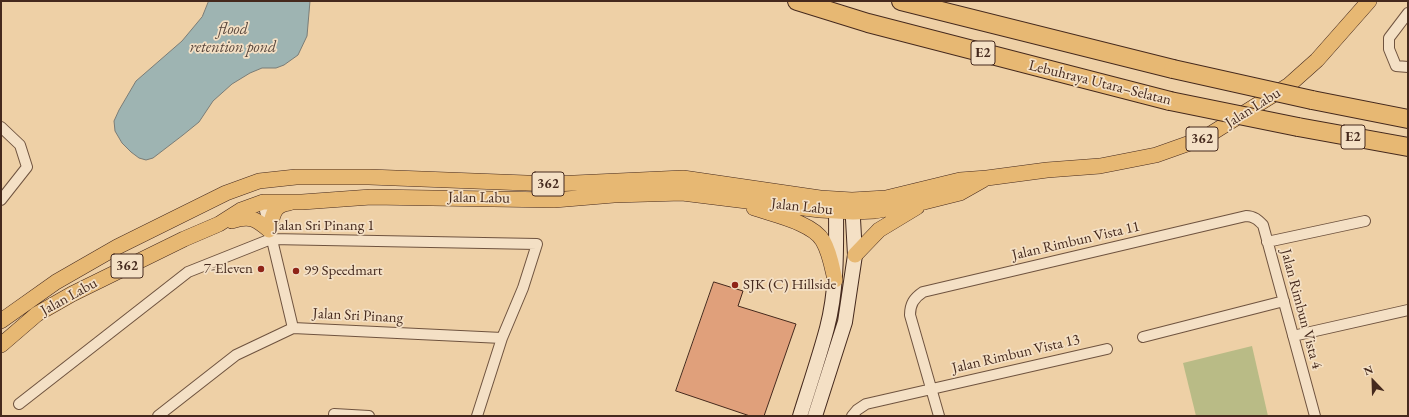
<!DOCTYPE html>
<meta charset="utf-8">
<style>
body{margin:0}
#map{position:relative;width:1409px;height:417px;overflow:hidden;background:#eed0a6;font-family:"EB Garamond",serif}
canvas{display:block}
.frame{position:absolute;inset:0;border:2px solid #45291d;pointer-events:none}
.north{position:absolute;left:1353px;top:361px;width:40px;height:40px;-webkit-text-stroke:3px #f4e0c5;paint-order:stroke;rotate:337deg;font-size:11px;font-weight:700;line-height:16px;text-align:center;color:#45291d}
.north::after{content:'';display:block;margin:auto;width:14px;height:18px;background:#45291d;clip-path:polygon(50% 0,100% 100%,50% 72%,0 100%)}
</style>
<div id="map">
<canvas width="1409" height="417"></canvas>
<div class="frame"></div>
<div class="north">N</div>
</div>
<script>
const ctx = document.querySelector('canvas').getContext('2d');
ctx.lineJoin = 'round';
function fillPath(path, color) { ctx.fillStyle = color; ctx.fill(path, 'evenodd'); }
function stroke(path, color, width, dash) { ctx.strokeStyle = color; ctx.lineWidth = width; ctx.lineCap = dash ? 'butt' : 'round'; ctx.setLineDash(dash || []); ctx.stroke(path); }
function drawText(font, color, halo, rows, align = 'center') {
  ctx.font = font + ' "EB Garamond",serif'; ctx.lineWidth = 3.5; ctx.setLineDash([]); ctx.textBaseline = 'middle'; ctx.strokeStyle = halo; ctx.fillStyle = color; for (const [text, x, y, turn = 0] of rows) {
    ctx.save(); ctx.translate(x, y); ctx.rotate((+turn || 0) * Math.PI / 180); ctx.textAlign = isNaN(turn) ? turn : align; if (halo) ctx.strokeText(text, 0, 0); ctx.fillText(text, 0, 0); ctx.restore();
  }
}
const green = new Path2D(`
 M 1252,346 L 1268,416 L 1196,416 L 1183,363 Z`);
const water = new Path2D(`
 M 209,1 L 310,1 L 307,36 L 298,55 L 284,65 L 276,68 L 262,68 L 250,73 L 232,84 L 213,101 L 199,122 L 183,135 L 153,158 L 146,160 L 139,158 L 131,152 L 122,143 L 115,131 L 114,121 L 119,110 L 136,81 L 182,41 L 202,17 Z`);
const building = new Path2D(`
 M 714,282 L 743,291 L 738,306 L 796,324 L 764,416 L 750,416 L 676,391 Z`);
const street = new Path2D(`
 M 1408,13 L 1389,38 L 1389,49 L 1396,66 L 1408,67
 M 1,127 L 20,145 L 27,167 L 1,200
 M 263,202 L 293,328
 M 1267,242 L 1365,221
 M 1293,336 L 1408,310
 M 1143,337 L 1284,301
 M 19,404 L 188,272 L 271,239 L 537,244 L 523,288 L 502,338
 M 334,414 L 369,416
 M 158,416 L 236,355 L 293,328 L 502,338 L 477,416
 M 852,416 L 857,410 L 866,404 L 1107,349
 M 939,416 L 910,315 C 910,304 914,298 923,292 L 1246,216 C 1254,216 1258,220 1263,225 L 1315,416`);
const secondary = new Path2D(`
 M 800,416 C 809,387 819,358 827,328 C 838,286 836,242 836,200
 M 815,416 L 845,322 L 855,255 L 852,201`);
const primary = new Path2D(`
 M 754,208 C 774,215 813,223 823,241 C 830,253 832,267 835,280
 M 232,221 C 250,215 256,219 269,230 C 273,217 272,205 289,203
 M 855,255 L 879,230 L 917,207
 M 1,321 L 56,282 L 117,247 L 226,193 L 259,181 L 296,177 L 369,177 L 553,184 L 683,178 L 820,198 L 852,200 L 886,198 L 960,180 L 987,178 L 1047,170 L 1100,166 L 1156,155 L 1204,138 L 1289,85 L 1317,60 L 1369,1
 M 1,345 L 37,314 L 72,294 L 184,239 L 219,224 L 241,210 L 263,202 L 302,202 L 371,197 L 554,200 L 614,195 L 682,193 L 820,210 L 853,212 L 875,211 L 924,202 L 960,193 L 983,180`);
const highway = new Path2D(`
 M 797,1 L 868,23 L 1170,101
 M 901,1 L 1173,69
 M 1312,100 L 1408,119
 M 1298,127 L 1408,147`);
const highwayBridge = new Path2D(`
 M 1173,69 L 1312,100
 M 1170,101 L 1298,127`);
const markers = [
 [261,269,4,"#8f2418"],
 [296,271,4,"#8f2418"],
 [735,285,4,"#8f2418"]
];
const shields = [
 [983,53,24],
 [1353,137,24],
 [1202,139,32],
 [548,184,32],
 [127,266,32]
];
const shieldNames = [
 ["E2",983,53],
 ["E2",1353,137],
 ["362",1202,139],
 ["362",548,184],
 ["362",127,266]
];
const streetNames = [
 ["Lebuhraya Utara–Selatan",1100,83,14],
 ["Jalan Labu",1253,108,-32],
 ["Jalan Labu",479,198,1],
 ["Jalan Labu",802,207,6],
 ["Jalan Sri Pinang 1",324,226],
 ["Jalan Rimbun Vista 11",1076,241,-13],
 ["Jalan Labu",69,297,-29],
 ["Jalan Rimbun Vista 4",1301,309,75],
 ["Jalan Sri Pinang",358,316,3],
 ["Jalan Rimbun Vista 13",1016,354,-13]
];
const poiNames = [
 ["7-Eleven",253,269,"right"],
 ["99 Speedmart",304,271],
 ["SJK (C) Hillside",743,285]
];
const waterNames = [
 ["flood",233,30],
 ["retention pond",233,48]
];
fillPath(green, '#b9bb86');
fillPath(water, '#9eb4b2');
stroke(water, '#7a7c76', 1);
fillPath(building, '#e0a07b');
stroke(building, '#45291d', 1);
stroke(street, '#6f533f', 12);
stroke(secondary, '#45291d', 16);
stroke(primary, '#45291d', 16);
stroke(highway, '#45291d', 20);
stroke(street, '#f4e0c5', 10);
stroke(secondary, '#f4e0c5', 14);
stroke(primary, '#e7b873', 15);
stroke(highway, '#e7b873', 18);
stroke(highwayBridge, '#45291d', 20, []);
stroke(highwayBridge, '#e7b873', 18);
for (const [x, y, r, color] of markers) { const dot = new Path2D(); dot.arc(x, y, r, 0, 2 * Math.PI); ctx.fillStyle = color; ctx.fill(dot); stroke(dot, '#f4e0c5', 1.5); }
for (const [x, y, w] of shields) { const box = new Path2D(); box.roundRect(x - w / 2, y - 12, w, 24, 3); ctx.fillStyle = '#f4e0c5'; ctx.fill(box); stroke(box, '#45291d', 1); }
drawText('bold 14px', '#45291d', null, shieldNames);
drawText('15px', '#45291d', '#f4e0c5', streetNames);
drawText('15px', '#45291d', '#f4e0c5', poiNames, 'left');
drawText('italic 16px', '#57453b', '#f4e0c5', waterNames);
</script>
